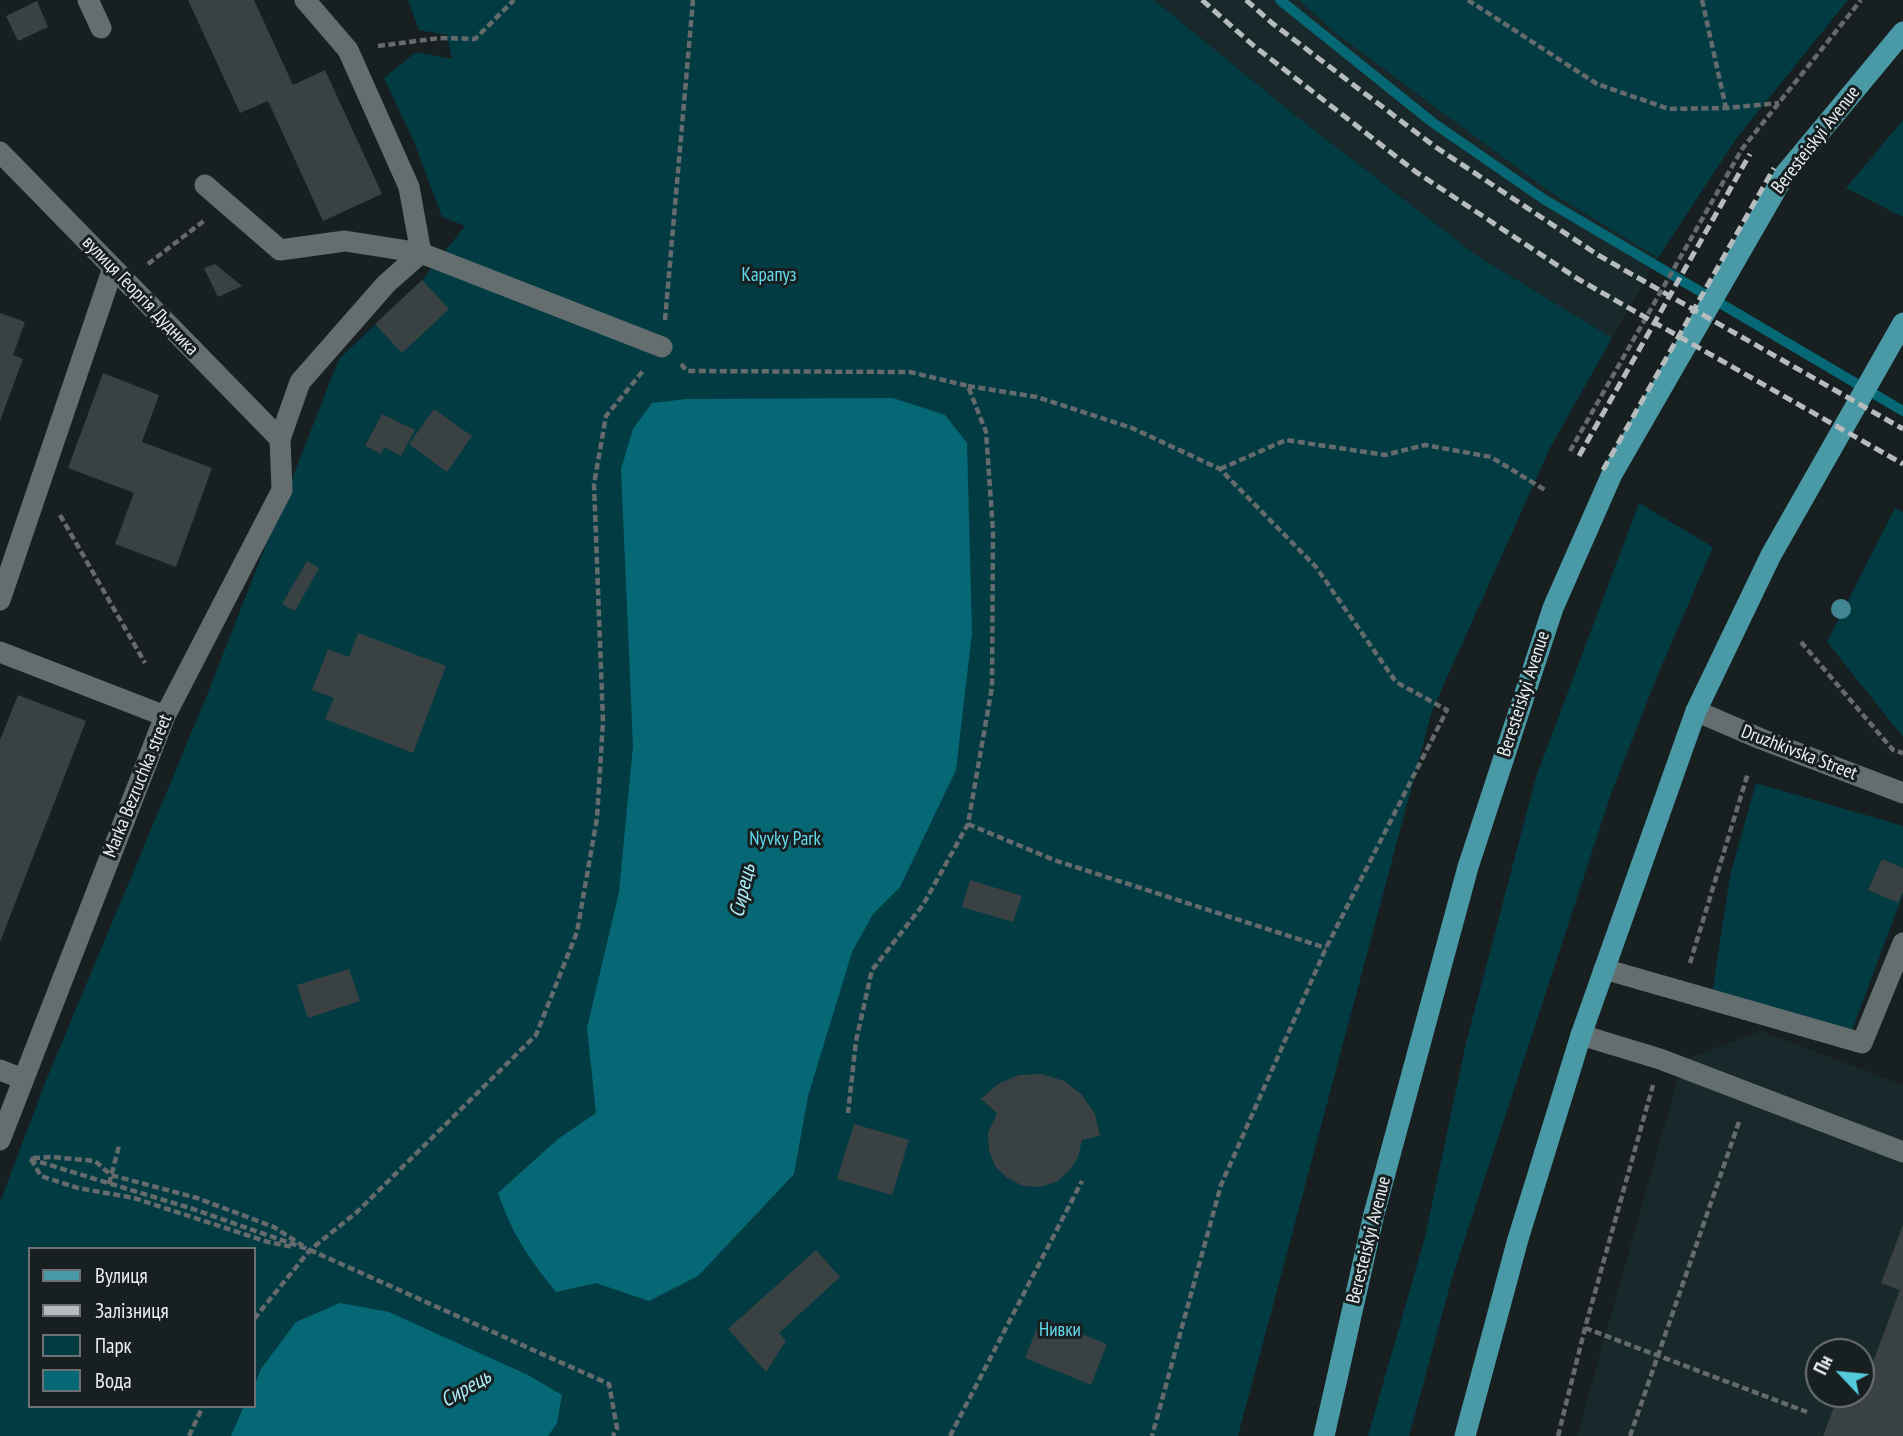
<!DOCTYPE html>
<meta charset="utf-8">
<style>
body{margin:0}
#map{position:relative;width:1903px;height:1436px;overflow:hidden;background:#181f20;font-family:"PT Sans Narrow",sans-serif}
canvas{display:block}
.legend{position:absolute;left:28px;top:1247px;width:228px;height:161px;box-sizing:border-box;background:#181f20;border:2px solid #6c7273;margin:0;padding:9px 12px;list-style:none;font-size:21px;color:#eaeff0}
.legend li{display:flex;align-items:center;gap:14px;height:35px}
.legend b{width:35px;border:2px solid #6c7273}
.north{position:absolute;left:1805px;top:1338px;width:70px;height:70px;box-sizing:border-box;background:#181f20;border:2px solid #6c7273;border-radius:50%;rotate:296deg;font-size:19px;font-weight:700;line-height:28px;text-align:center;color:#eaeff0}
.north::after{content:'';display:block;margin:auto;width:24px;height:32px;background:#54cadd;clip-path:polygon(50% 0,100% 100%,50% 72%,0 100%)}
</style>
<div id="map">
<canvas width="1903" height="1436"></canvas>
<ul class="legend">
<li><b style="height:9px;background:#499aa6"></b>Вулиця</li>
<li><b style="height:9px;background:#b6bcbd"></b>Залізниця</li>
<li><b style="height:19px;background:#033b43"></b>Парк</li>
<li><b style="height:19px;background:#056874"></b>Вода</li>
</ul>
<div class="north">Пн</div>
</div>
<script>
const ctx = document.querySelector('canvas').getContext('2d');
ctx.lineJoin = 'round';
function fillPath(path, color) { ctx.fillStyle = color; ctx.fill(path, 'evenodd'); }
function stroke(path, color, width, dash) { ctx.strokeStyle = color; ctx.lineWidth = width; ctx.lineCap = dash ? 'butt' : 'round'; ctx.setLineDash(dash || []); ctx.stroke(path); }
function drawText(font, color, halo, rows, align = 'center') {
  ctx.font = font + ' "PT Sans Narrow",sans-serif'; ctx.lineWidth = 6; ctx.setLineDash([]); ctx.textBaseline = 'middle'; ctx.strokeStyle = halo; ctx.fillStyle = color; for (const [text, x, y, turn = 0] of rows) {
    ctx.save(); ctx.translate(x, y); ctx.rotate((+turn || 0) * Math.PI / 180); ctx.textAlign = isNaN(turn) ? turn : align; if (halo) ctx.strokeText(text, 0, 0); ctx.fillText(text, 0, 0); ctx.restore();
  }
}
const built = new Path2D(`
 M 1154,0 L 1299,0 L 1338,35 L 1550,192 L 1658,258 L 1612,338 L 1476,255 L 1296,116 Z
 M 1761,1031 L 1903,1085 L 1903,1436 L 1577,1436 L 1683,1060 ZM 1819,1352 L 1861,1352 L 1861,1394 L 1819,1394 Z`);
const green = new Path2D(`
 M 408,0 L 1154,0 L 1296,116 L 1476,255 L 1612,338 L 1550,448 L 1432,711 L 1238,1436 L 0,1436 L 0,1202 L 45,1083 L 205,700 L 339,359 L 422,280 L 465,226 L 442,217 L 414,142 L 384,78 L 416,52 L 452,59 L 447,35 L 419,30 ZM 30,1249 L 254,1249 L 254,1406 L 30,1406 Z
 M 1299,0 L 1848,0 L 1736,139 L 1658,258 L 1550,192 L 1338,35 Z
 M 1903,120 L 1903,217 L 1846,188 Z
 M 1639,503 L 1713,547 L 1658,674 L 1612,791 L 1452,1278 L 1409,1436 L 1368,1436 L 1425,1237 L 1466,1043 L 1536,777 Z
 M 1895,508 L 1903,512 L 1903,737 L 1827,642 Z
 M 1756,783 L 1903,826 L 1903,894 L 1851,1033 L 1712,994 L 1730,876 Z`);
const water = new Path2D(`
 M 893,398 L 945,415 L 967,443 L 972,633 L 956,770 L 900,887 L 873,914 L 852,952 L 808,1096 L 794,1174 L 698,1276 L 649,1301 L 596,1283 L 556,1292 C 528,1257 513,1236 498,1193 L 558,1139 L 596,1113 L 587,1028 L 619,892 L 633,746 L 621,469 L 633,429 L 652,403 L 687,399 Z
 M 340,1303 L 389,1312 L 528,1375 L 562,1395 L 557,1423 L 548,1436 L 231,1436 L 244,1406 L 254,1406 L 254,1386 L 261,1369 L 296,1322 Z`);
const stream = new Path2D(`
 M 1280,0 L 1432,122 L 1545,200 L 1903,411`);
const building = new Path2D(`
 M 188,0 L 254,0 L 293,85 L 325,70 L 382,194 L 323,221 L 268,101 L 240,113 Z
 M 37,1 L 48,27 L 18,41 L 6,16 Z
 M 215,264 L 242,286 L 218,297 L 204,268 Z
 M 422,280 L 449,309 L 402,353 L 375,324 Z
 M 0,313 L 25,322 L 13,355 L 23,359 L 0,421 Z
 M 103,373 L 159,395 L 142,442 L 212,468 L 176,567 L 115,544 L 134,493 L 68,468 Z
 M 434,409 L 472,436 L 447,472 L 409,444 Z
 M 382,414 L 415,430 L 401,456 L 384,447 L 381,454 L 365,446 Z
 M 307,561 L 319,568 L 295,611 L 282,604 Z
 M 358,633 L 446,666 L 413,753 L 325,719 L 334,698 L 312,690 L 328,649 L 349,657 Z
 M 18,695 L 86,721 L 0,942 L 0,740 Z
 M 1882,859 L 1903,868 L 1903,892 L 1898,903 L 1868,890 Z
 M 970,880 L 1022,896 L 1013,922 L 962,907 Z
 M 349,969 L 360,1001 L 308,1018 L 297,985 Z
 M 1042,1074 L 1064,1081 L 1082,1095 L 1095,1114 L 1100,1136 L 1082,1140 L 1078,1157 L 1069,1171 L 1056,1182 L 1040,1187 L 1023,1186 L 1007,1178 L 995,1166 L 989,1150 L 988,1133 L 997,1113 L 981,1099 L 998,1084 L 1019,1075 Z
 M 854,1124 L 909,1140 L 892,1195 L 837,1179 Z
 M 1903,1225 L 1903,1436 L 1823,1436 L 1839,1394 L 1861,1394 L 1862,1391 L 1900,1290 L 1881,1283 Z
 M 816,1250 L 840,1277 L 779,1333 L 786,1341 L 766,1372 L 728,1329 Z
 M 1041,1318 L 1107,1344 L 1091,1385 L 1025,1358 Z`);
const path = new Path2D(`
 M 1468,0 L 1597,84 L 1669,109 L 1726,108 L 1779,103
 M 1702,0 L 1726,108
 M 378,46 L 440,38 L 475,39 L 514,0
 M 148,264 L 205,220
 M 665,320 L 693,0
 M 681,364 L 687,371 L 910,372 L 968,386 L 986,432 L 993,531 L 992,687 L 968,824 L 923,905 L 872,970 L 856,1041 L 848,1113
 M 968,386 L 1037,397 L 1132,428 L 1220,469 L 1316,567 L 1396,682 L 1447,710 L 1326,948 L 1221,1185 L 1152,1436
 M 1570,451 L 1742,149 L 1861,0
 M 1220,469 L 1286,440 L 1385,455 L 1425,445 L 1491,457 L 1545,490
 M 60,515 L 145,663
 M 1801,642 L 1893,750 L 1903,753
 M 968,824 L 1054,860 L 1326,948
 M 1690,963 L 1748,773
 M 33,1158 L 52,1157 L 95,1161 L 111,1175 L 197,1198 L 274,1227 L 303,1246
 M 30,1159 L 193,1209 L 310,1250 L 609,1384 L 617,1428 L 613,1436
 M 31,1159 L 41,1176 L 78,1188 L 134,1198 L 268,1242 L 293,1247
 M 109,1184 L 119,1146
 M 254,1319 L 310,1250 L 357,1212 L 536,1035 L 577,932 L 597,818 L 603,722 L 594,484 L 606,416 L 643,371
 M 1585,1328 L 1807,1412
 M 189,1436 L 203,1406
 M 950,1436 L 1082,1181
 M 1558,1436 L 1585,1328 L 1653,1085
 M 1630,1436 L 1740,1119`);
const minor = new Path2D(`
 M 88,0 L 101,28
 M 0,152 L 280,439
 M 205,185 L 280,250 L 345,241 L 421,253 L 662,347
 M 0,600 L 113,268
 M 0,652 L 165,716
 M 1696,711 L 1761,739 L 1903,793
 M 1604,969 L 1862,1043 L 1903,943
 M 1581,1035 L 1660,1059 L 1903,1152
 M 0,1070 L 23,1079
 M 0,1140 L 165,716 L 282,490 L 280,439 L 300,382 L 386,284 L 421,253 L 409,187 L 348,50 L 305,0`);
const major = new Path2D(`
 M 1324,1436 L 1374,1214 L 1468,867 L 1553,608 L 1612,474 L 1785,174 L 1903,32
 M 1465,1436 L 1518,1239 L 1581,1035 L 1696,711 L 1771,555 L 1903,323`);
const rail = new Path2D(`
 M 1202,0 L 1254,46 L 1416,172 L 1578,279 L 1903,464
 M 1246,0 L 1272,23 L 1434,146 L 1598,255 L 1903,429
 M 1579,456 L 1750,154
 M 1603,470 L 1774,168`);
const trees = [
 [1841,609]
];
const streetNames = [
 ["Beresteiskyi Avenue",1816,140,-52],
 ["вулиця Георгія Дудника",140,296,46],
 ["Beresteiskyi Avenue",1524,694,-72],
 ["Druzhkivska Street",1799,753,21],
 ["Marka Bezruchka street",138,786,-68],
 ["Beresteiskyi Avenue",1369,1240,-76]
];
const parkNames = [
 ["Карапуз",769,276],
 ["Nyvky Park",785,840],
 ["Нивки",1060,1331]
];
const waterNames = [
 ["Сирець",743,891,-77],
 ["Сирець",466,1389,-30]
];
fillPath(built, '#19292b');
fillPath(green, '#033b43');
fillPath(water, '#056874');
stroke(stream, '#056874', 10);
fillPath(building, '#394142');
stroke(path, '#656b6c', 4.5, [7, 3.5]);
stroke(minor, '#656e6f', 21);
stroke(major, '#499aa6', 21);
stroke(rail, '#b6bcbd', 5, [10, 5]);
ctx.fillStyle = '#418692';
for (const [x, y] of trees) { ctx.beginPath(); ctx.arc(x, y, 10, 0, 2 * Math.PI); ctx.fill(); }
drawText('19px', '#eaeff0', '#181f20', streetNames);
drawText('19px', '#63dbef', '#181f20', parkNames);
drawText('italic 21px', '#acecf7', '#181f20', waterNames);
</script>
